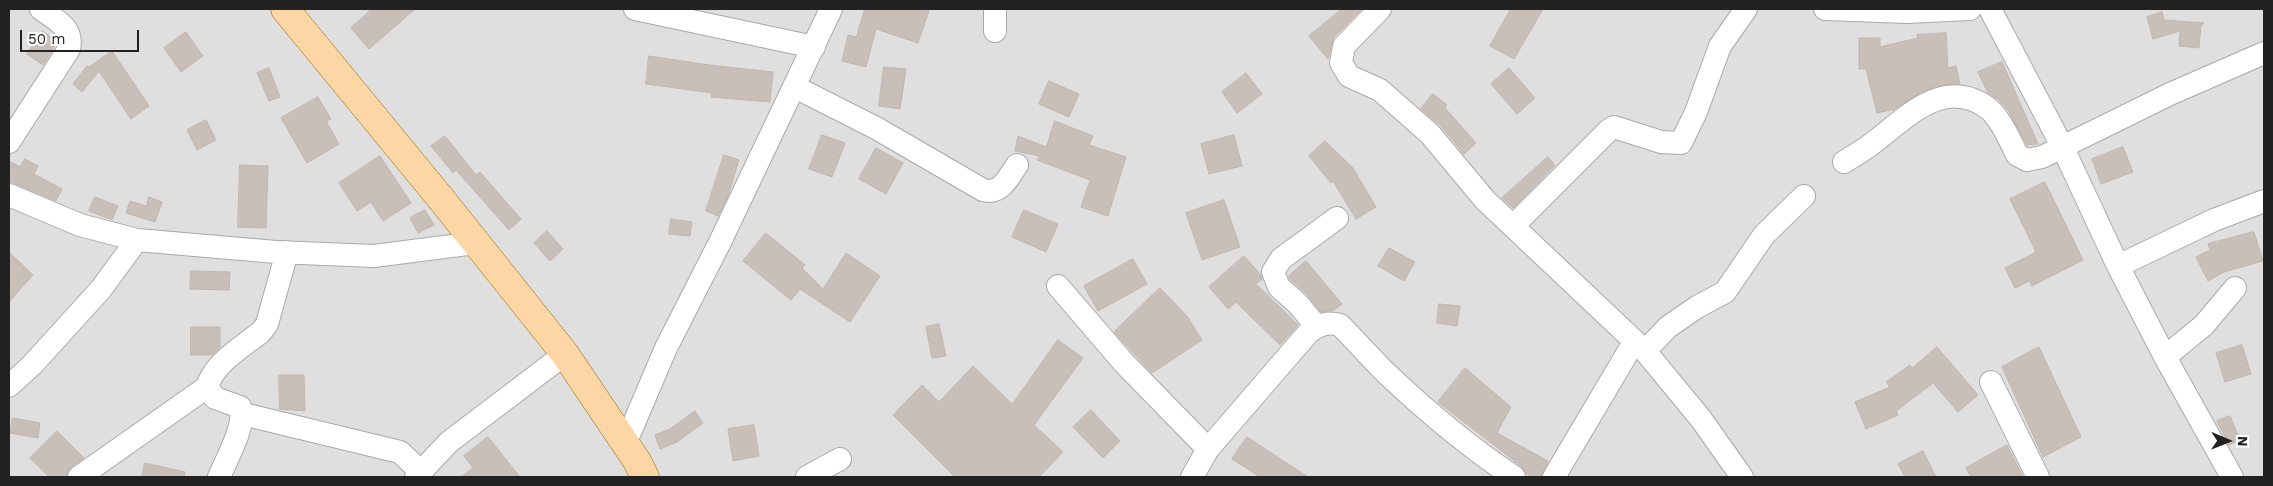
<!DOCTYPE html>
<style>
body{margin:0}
#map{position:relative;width:2273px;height:486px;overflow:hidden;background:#f2efe9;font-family:"Work Sans",sans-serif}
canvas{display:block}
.frame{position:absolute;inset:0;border:10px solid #222;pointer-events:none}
.north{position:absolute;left:2203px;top:416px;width:50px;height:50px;-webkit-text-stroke:4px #fff;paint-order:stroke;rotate:91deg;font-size:14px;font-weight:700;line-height:20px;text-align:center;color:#222}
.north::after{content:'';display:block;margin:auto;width:18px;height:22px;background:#222;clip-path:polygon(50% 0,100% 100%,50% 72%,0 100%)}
.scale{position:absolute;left:20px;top:30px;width:119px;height:22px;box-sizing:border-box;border:2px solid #222;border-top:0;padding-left:6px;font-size:15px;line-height:18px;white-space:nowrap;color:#222;-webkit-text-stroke:4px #fff;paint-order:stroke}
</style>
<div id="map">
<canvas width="2273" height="486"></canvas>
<div class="frame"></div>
<div class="north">N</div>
<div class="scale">50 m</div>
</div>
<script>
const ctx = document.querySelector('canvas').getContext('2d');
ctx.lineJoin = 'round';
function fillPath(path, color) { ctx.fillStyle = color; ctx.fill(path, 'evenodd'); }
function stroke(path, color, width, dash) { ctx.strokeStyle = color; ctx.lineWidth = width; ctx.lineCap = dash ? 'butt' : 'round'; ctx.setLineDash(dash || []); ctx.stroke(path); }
const residential = new Path2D(`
 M 9,9 L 2264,9 L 2264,477 L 9,477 Z`);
const building = new Path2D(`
 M 372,9 L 415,9 L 369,49 L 351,28 Z
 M 865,9 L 922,9 L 929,11 L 918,43 L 876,29 L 866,67 L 842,61 L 848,35 L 856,37 Z
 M 1342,9 L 1362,9 L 1334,37 L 1328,59 L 1309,36 Z
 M 1511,9 L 1543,9 L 1514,59 L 1490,46 Z
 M 2162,12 L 2164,20 L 2204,23 L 2201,26 L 2199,48 L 2179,46 L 2180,31 L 2153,39 L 2147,17 Z
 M 43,31 L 57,42 L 43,65 L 27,54 Z
 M 186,32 L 203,56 L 181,72 L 164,48 Z
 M 1946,33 L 1948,68 L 1956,66 L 1960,84 L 1937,86 L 1921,92 L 1895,109 L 1877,113 L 1866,69 L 1859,69 L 1859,38 L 1880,38 L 1880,47 L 1918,38 L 1917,35 Z
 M 112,51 L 149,106 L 131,119 L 99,71 L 82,92 L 73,84 L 87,66 L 89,67 Z
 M 649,56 L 709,65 L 773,72 L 770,102 L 711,97 L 712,93 L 646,84 Z
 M 2002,62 L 2038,144 L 2027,145 L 2008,110 L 1998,99 L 1988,93 L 1978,72 Z
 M 884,67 L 906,69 L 900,109 L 879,106 Z
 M 269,68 L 280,97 L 269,101 L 257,73 Z
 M 1509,68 L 1535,98 L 1517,114 L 1491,84 Z
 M 1246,73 L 1262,94 L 1237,113 L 1222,92 Z
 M 1049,81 L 1079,94 L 1069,117 L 1039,104 Z
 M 1433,94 L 1447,105 L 1445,108 L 1476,143 L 1464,154 L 1440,125 L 1421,109 Z
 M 318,97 L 331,119 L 326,121 L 339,144 L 307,163 L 281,118 Z
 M 206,120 L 216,140 L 197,150 L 187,130 Z
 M 1055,121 L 1093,136 L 1089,145 L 1126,157 L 1108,216 L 1081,207 L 1090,180 L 1037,160 L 1039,156 L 1015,151 L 1018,136 L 1046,147 Z
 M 822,135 L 845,143 L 832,177 L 809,169 Z
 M 1234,135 L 1242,166 L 1209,174 L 1201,144 Z
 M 445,136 L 476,175 L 480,172 L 521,219 L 509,230 L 456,170 L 453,173 L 431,146 Z
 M 1325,141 L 1353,168 L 1376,207 L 1356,219 L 1333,181 L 1331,183 L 1309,156 Z
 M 2123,147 L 2133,172 L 2101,184 L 2092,159 Z
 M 876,148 L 903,163 L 886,194 L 859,179 Z
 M 724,155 L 739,160 L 728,196 L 718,216 L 706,211 Z
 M 380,156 L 411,203 L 383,221 L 371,202 L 357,211 L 339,183 Z
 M 1548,157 L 1555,165 L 1513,208 L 1502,198 Z
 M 25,159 L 38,166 L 34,174 L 62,189 L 56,201 L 9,181 L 9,161 L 20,167 Z
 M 240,165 L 268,166 L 266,228 L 238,227 Z
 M 2045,182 L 2083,260 L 2032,286 L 2029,281 L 2015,288 L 2005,268 L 2036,252 L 2010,199 Z
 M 95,197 L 118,206 L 112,220 L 89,211 Z
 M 149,197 L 162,202 L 155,222 L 126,213 L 130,201 L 146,206 Z
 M 1224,200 L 1240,247 L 1202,260 L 1186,213 Z
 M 425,210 L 434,225 L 418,233 L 410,218 Z
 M 1024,210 L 1058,224 L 1046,252 L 1012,237 Z
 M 671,219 L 692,222 L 690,236 L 669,234 Z
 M 547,231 L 563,249 L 550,261 L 534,243 Z
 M 2254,232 L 2263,261 L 2224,272 L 2208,281 L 2196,257 L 2210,250 L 2208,244 Z
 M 766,233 L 805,265 L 802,268 L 823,289 L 846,253 L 880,276 L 850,322 L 800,289 L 791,300 L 743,261 Z
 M 1389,248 L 1415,262 L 1404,281 L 1378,266 Z
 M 9,252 L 33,275 L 9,302 Z
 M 1244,256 L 1261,275 L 1262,279 L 1256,284 L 1298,325 L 1280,345 L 1236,302 L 1228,309 L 1209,287 Z
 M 1133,259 L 1147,284 L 1098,311 L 1084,286 Z
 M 1306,261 L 1342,304 L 1334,310 L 1321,312 L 1307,294 L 1290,279 L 1289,276 Z
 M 191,271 L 230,272 L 229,290 L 190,289 Z
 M 1160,288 L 1187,316 L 1202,340 L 1152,373 L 1114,332 Z
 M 1439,304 L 1460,306 L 1457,326 L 1437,323 Z
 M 939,324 L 946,356 L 932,358 L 926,327 Z
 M 191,327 L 220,327 L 220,347 L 212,355 L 191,355 Z
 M 1058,340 L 1083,358 L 1034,425 L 1063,452 L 1039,477 L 955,477 L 893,415 L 922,385 L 939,402 L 973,366 L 1012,404 Z
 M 2242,345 L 2251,374 L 2225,382 L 2216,353 Z
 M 1937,347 L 1978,395 L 1958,412 L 1933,383 L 1896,411 L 1898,415 L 1866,429 L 1855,402 L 1890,387 L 1886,382 L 1910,365 L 1912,368 Z
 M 2039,347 L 2081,437 L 2043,457 L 2002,367 Z
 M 1465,368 L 1511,407 L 1497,433 L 1548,461 L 1541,477 L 1533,477 L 1526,474 L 1521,466 L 1438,402 Z
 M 279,375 L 304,375 L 305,411 L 280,409 Z
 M 1091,410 L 1120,441 L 1103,458 L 1073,427 Z
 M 695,411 L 703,423 L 677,442 L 660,449 L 655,435 L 670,429 Z
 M 2230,416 L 2240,440 L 2229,445 L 2217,421 Z
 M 13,418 L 40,423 L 38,438 L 10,433 Z
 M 754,425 L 759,456 L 733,461 L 728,429 Z
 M 57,431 L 84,458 L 71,467 L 66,477 L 49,477 L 30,458 Z
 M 488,437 L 520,477 L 461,477 L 473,468 L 464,456 Z
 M 1247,437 L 1308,477 L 1260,477 L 1232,459 Z
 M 2007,445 L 2023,477 L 1971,477 L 1966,468 Z
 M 1923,451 L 1936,477 L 1905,477 L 1898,464 Z
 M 145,463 L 185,472 L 184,477 L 142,477 Z`);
const minor = new Path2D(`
 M 635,9 L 814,47
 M 1380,9 L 1344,46 L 1341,63 L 1349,76 L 1380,90 L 1430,134 L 1485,200 L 1645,351 L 1701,419 L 1742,477
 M 1825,9 L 1907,12 L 1970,9
 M 1990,9 L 2063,148 L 2118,266 L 2165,357 L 2232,477
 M 995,31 L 995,9
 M 795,87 L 876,128 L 983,190 C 1001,195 1008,178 1017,165
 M 9,142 L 69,49 C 74,28 56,20 41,9
 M 1844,162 C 1854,156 1864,150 1873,143 C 1907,117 1945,75 1989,109 C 2000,118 2011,142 2017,155 L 2027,160 L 2042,157 L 2170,94 L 2264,53
 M 9,195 L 80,225 L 137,240 L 276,252 L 374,256 L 475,243
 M 1513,226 L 1609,130 L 1614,127 L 1661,142 L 1681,143 L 1696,112 L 1720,46 L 1746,9
 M 2118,266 L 2214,220 L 2264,201
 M 1058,286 L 1124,363 L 1208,449
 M 1317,327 L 1298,304 L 1279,287 L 1273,272 L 1281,259 L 1337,218
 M 1645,351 L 1668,327 L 1697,307 L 1725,292 L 1764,235 L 1804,196
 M 2165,357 L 2204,325 L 2235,288
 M 1991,382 L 2038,477
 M 9,386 L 32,365 L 101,289 L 137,240
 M 207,387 L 215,398 L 240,407 C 247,424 226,460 219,477
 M 243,414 L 400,452 L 421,472
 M 625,444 L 666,348 L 720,242 L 831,9
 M 79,477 L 207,387 C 214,363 242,347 261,332 L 267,324 L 287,252
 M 416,477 L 449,442 L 565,354
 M 807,477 L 840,459
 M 1192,477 L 1208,449 L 1309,332 C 1319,325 1328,321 1340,325 C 1356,341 1370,357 1386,373 C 1425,410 1469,447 1514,477
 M 1554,477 L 1634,342`);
const major = new Path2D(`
 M 285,9 L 442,200 L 565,354 L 637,461 L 645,477`);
fillPath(residential, '#e0dfdf');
fillPath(building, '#c7bfb8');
stroke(building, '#c4b6ab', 1);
stroke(minor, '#a9a9a9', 24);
stroke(major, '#a06b00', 29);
stroke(minor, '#fff', 22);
stroke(major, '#fcd6a4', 28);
</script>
